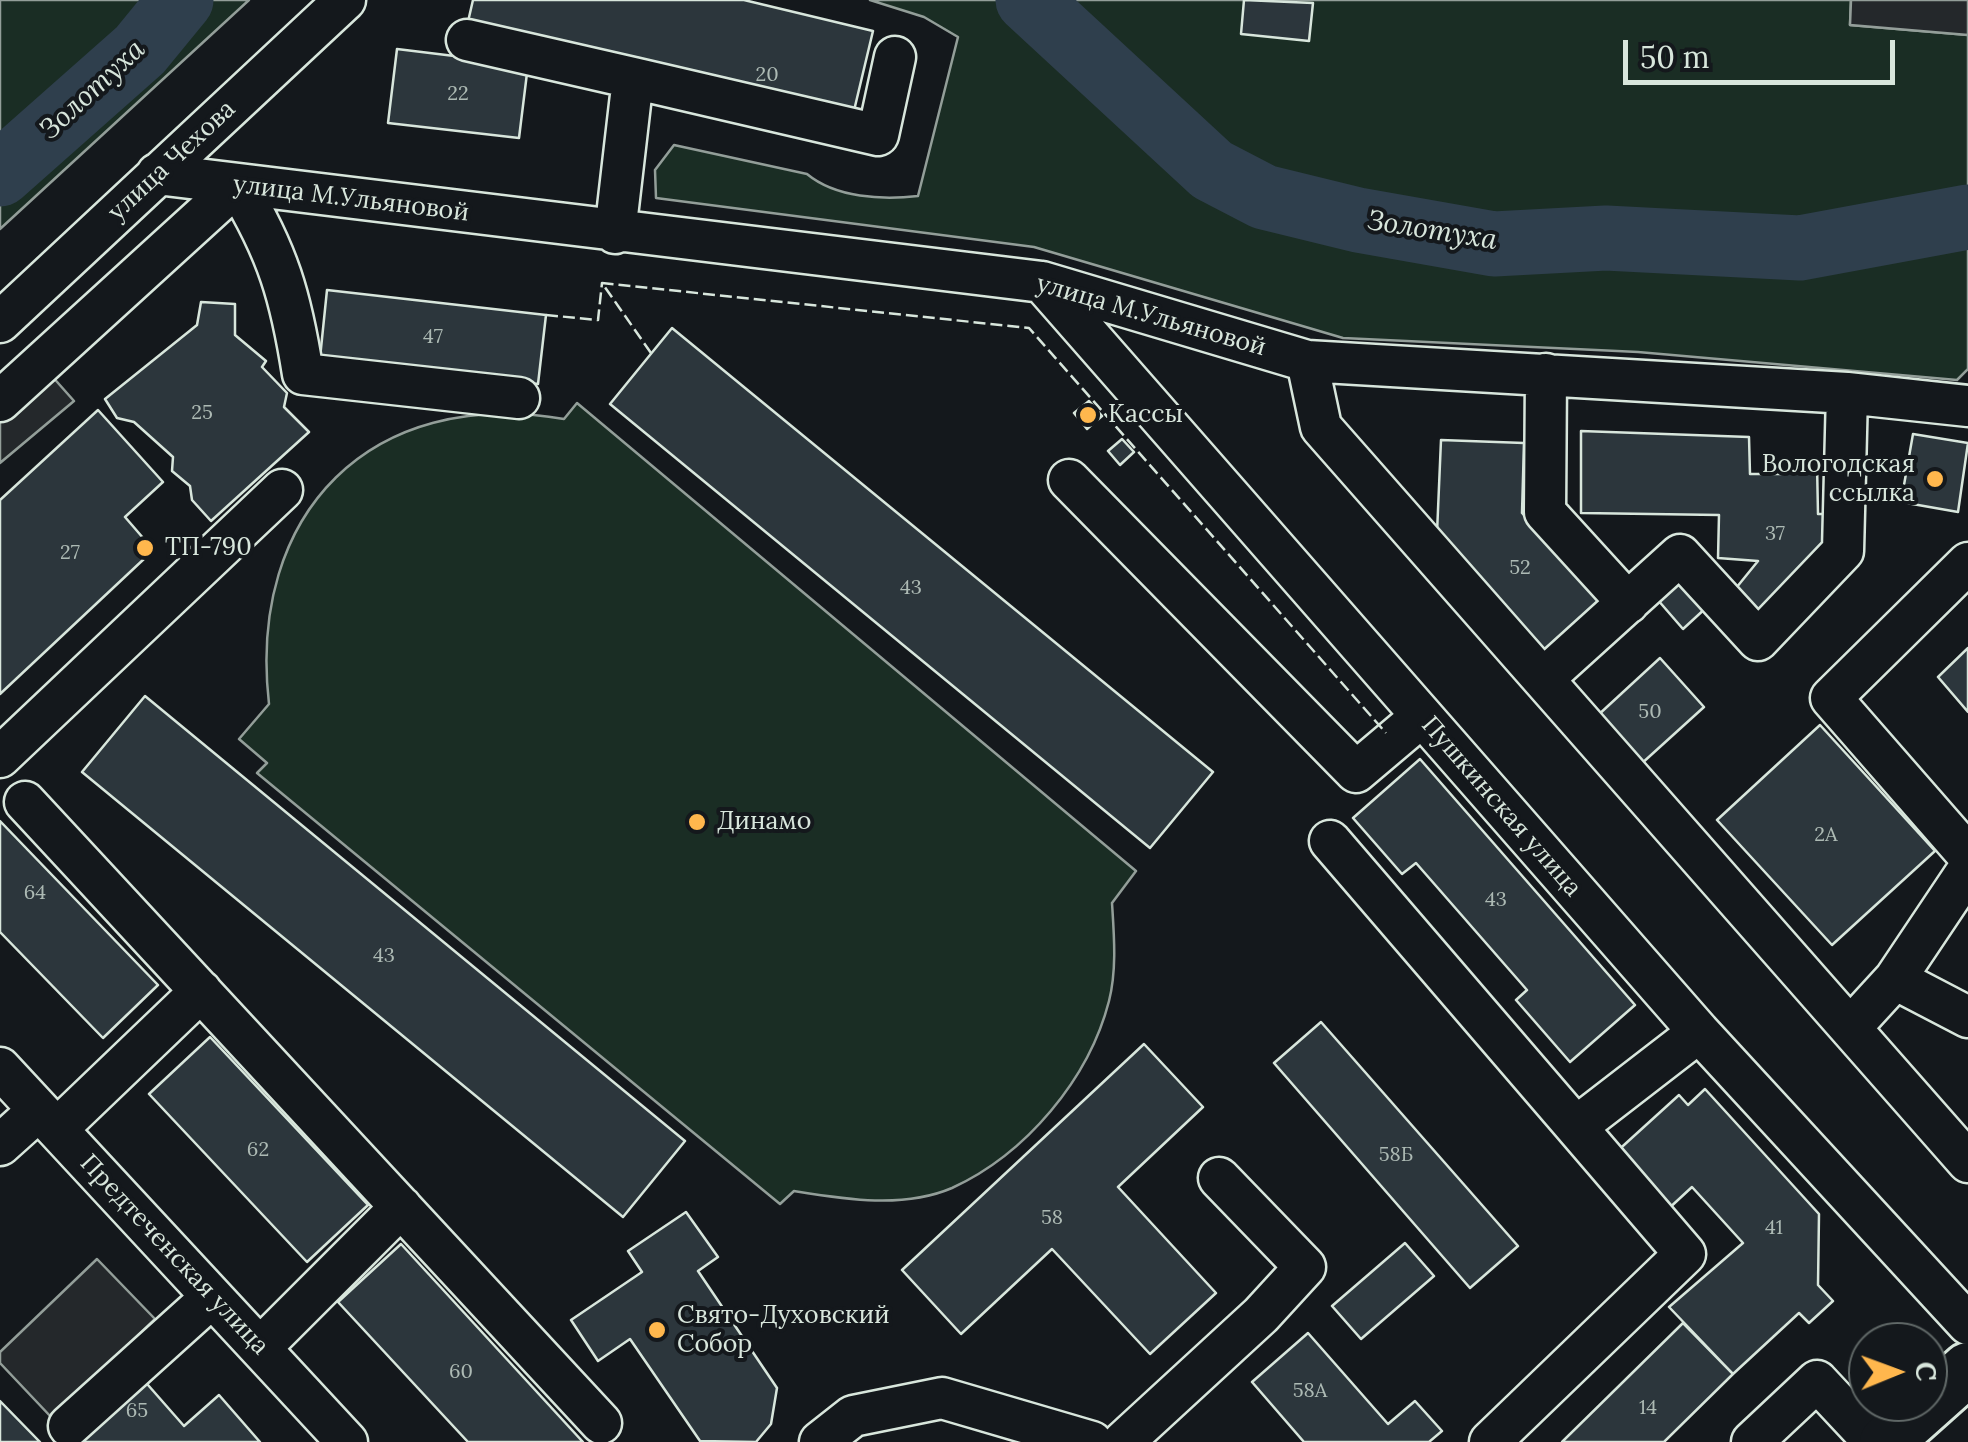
<!DOCTYPE html>
<meta charset="utf-8">
<style>
body{margin:0}
#map{position:relative;width:1968px;height:1442px;overflow:hidden;background:#14181c;font-family:Lora,serif}
canvas{display:block}
.north{position:absolute;left:1848px;top:1322px;width:100px;height:100px;box-sizing:border-box;background:#14181c;border:2px solid #626a69;border-radius:50%;rotate:89deg;font-size:28px;font-weight:700;line-height:40px;text-align:center;color:#d8e6dc}
.north::after{content:'';display:block;margin:auto;width:35px;height:45px;background:#ffb74d;clip-path:polygon(50% 0,100% 100%,50% 72%,0 100%)}
.scale{position:absolute;left:1623px;top:40px;width:272px;height:45px;box-sizing:border-box;border:5px solid #d8e6dc;border-top:0;padding-left:12px;font-size:30px;line-height:35px;white-space:nowrap;color:#d8e6dc;-webkit-text-stroke:8px #14181c;paint-order:stroke}
</style>
<div id="map">
<canvas width="1968" height="1442"></canvas>
<div class="north">С</div>
<div class="scale">50 m</div>
</div>
<script>
const ctx = document.querySelector('canvas').getContext('2d');
ctx.lineJoin = 'round';
function fillPath(path, color) { ctx.fillStyle = color; ctx.fill(path, 'evenodd'); }
function stroke(path, color, width, dash) { ctx.strokeStyle = color; ctx.lineWidth = width; ctx.lineCap = dash ? 'butt' : 'round'; ctx.setLineDash(dash || []); ctx.stroke(path); }
function drawText(font, color, halo, rows, align = 'center') {
  ctx.font = font + ' Lora,serif'; ctx.lineWidth = 8; ctx.setLineDash([]); ctx.textBaseline = 'middle'; ctx.strokeStyle = halo; ctx.fillStyle = color; for (const [text, x, y, turn = 0] of rows) {
    ctx.save(); ctx.translate(x, y); ctx.rotate((+turn || 0) * Math.PI / 180); ctx.textAlign = isNaN(turn) ? turn : align; if (halo) ctx.strokeText(text, 0, 0); ctx.fillText(text, 0, 0); ctx.restore();
  }
}
const green = new Path2D(`
 M 0,0 L 249,0 L 0,229 Z
 M 870,0 L 1851,0 L 1850,25 L 1968,35 L 1968,369 L 1957,380 L 1638,352 L 1343,338 L 1034,247 L 656,198 L 655,170 L 674,145 L 807,174 C 836,198 882,200 918,196 L 958,37 L 924,17 Z
 M 577,403 L 1136,871 L 1112,903 C 1114,935 1117,969 1109,1001 C 1089,1079 1026,1154 952,1188 C 903,1209 844,1199 794,1191 L 780,1204 L 257,773 L 267,763 L 239,739 L 269,704 C 247,513 371,386 564,419 Z`);
const parking = new Path2D(`
 M 1851,0 L 1968,0 L 1968,35 L 1850,25 Z
 M 35,357 L 74,401 L 0,463 L 0,389 Z
 M 97,1259 L 155,1319 L 52,1418 L 0,1363 L 0,1352 Z`);
const river = new Path2D(`
 M 1028,0 L 1212,170 L 1264,197 L 1358,220 L 1494,244 L 1606,238 L 1800,248 L 1968,217
 M 0,174 L 140,50 L 181,0`);
const building = new Path2D(`
 M 473,0 L 744,0 L 873,31 L 852,119 L 467,26 Z
 M 1244,0 L 1313,3 L 1309,41 L 1241,34 Z
 M 397,49 L 528,65 L 519,138 L 388,123 Z
 M 327,290 L 546,315 L 538,384 L 320,358 Z
 M 201,302 L 235,304 L 235,335 L 266,361 L 262,367 L 287,393 L 284,407 L 309,432 L 211,521 L 192,500 L 190,486 L 172,471 L 173,457 L 134,422 L 117,418 L 105,399 L 197,325 Z
 M 672,328 L 1213,772 L 1150,848 L 610,404 Z
 M 1089,401 L 1102,416 L 1087,429 L 1074,413 Z
 M 98,410 L 163,482 L 125,517 L 144,539 L 135,548 L 145,558 L 0,694 L 0,500 Z
 M 1581,431 L 1749,437 L 1750,474 L 1784,474 L 1784,465 L 1817,464 L 1818,514 L 1832,514 L 1831,552 L 1762,623 L 1732,593 L 1758,561 L 1718,558 L 1719,515 L 1581,513 Z
 M 1913,434 L 1968,443 L 1958,512 L 1901,502 Z
 M 1122,439 L 1134,452 L 1120,465 L 1108,451 Z
 M 1441,440 L 1524,443 L 1522,513 L 1608,604 L 1544,661 L 1437,533 Z
 M 144,539 L 154,549 L 145,558 L 135,548 Z
 M 1682,576 L 1708,606 L 1683,629 L 1657,599 Z
 M 1968,648 L 1968,712 L 1938,677 Z
 M 1660,658 L 1704,707 L 1640,765 L 1596,717 Z
 M 145,696 L 685,1141 L 623,1217 L 82,772 Z
 M 1820,725 L 1935,851 L 1832,945 L 1717,820 Z
 M 1420,759 L 1635,1005 L 1570,1062 L 1516,1000 L 1527,990 L 1416,863 L 1402,874 L 1353,818 Z
 M 0,821 L 158,985 L 103,1038 L 0,932 Z
 M 1321,1022 L 1518,1246 L 1470,1288 L 1274,1063 Z
 M 210,1037 L 368,1205 L 307,1262 L 149,1094 Z
 M 1144,1044 L 1203,1107 L 1118,1187 L 1216,1293 L 1150,1354 L 1052,1249 L 961,1334 L 902,1270 Z
 M 1705,1089 L 1819,1214 L 1818,1285 L 1833,1301 L 1809,1323 L 1799,1313 L 1733,1374 L 1669,1307 L 1743,1243 L 1692,1187 L 1665,1212 L 1613,1155 L 1679,1095 L 1688,1105 Z
 M 686,1212 L 718,1257 L 698,1271 L 777,1388 L 771,1424 L 756,1442 L 700,1441 L 630,1339 L 598,1361 L 571,1320 L 642,1272 L 628,1251 Z
 M 1405,1243 L 1434,1276 L 1361,1339 L 1332,1306 Z
 M 401,1244 L 583,1442 L 468,1442 L 338,1302 Z
 M 1683,1323 L 1733,1374 L 1664,1442 L 1562,1442 Z
 M 1308,1333 L 1388,1424 L 1415,1401 L 1442,1431 L 1429,1442 L 1304,1442 L 1252,1382 Z
 M 141,1377 L 184,1426 L 219,1395 L 260,1442 L 83,1442 L 76,1434 Z
 M 0,1401 L 40,1442 L 0,1442 Z`);
const minor = new Path2D(`
 M 467,40 L 633,78
 M 157,174 L 1042,282 L 1307,361 L 1847,393 L 1968,406
 M 615,233 L 633,78 L 878,135 L 895,57
 M 1042,282 L 1699,1032 L 1968,1324
 M 0,322 L 345,0
 M 1307,361 L 1321,427 L 1968,1162
 M 1546,374 L 1545,512 L 1628,603
 M 0,401 L 237,185 C 278,252 291,297 303,374 L 519,398
 M 1069,480 L 1356,772 L 1421,717
 M 1968,563 L 1831,698 L 1968,855
 M 1543,679 L 1680,555 L 1758,640 L 1843,551 L 1847,393
 M 0,757 L 282,490
 M 25,802 L 601,1423
 M 1330,841 L 1576,1127 L 1699,1032
 M 1895,979 L 1968,1017
 M 1851,1027 L 1895,979 L 1968,870
 M 0,1068 L 347,1442
 M 57,1129 L 201,991
 M 0,1145 L 39,1110
 M 260,1348 L 401,1207
 M 69,1426 L 212,1297
 M 820,1442 L 853,1416 L 942,1398 L 1092,1442
 M 1123,1442 L 1261,1315 L 1305,1267 L 1219,1178
 M 1490,1442 L 1685,1254 L 1576,1127
 M 1752,1442 L 1817,1381 L 1874,1442`);
const major = new Path2D(`
 M 1886,1442 L 1968,1369`);
const fence = new Path2D(`
 M 546,315 L 598,320 L 602,283
 M 651,353 L 602,283 L 1029,328 L 1386,733`);
const markers = [
 [1088,415,10,"#ffb74d"],
 [1935,479,10,"#ffb74d"],
 [145,548,10,"#ffb74d"],
 [697,822,10,"#ffb74d"],
 [657,1330,10,"#ffb74d"]
];
const numberNames = [
 ["20",767,75],
 ["22",458,94],
 ["47",433,337],
 ["25",202,413],
 ["37",1775,534],
 ["27",70,553],
 ["52",1520,568],
 ["43",911,588],
 ["50",1650,712],
 ["2А",1826,835],
 ["64",35,893],
 ["43",1496,900],
 ["43",384,956],
 ["62",258,1150],
 ["58Б",1396,1155],
 ["58",1052,1218],
 ["41",1774,1228],
 ["60",461,1372],
 ["58А",1310,1391],
 ["14",1648,1408],
 ["65",137,1411]
];
const streetNames = [
 ["улица Чехова",172,161,-43],
 ["улица М.Ульяновой",351,199,7],
 ["улица М.Ульяновой",1151,316,16],
 ["Пушкинская улица",1501,807,49],
 ["Предтеченская улица",174,1255,47]
];
const poiNames = [
 ["Кассы",1108,415],
 ["Вологодская",1915,465,"right"],
 ["ссылка",1915,494,"right"],
 ["ТП-790",165,548],
 ["Динамо",717,822],
 ["Свято-Духовский",677,1316],
 ["Собор",677,1345]
];
const waterNames = [
 ["Золотуха",93,90,-43],
 ["Золотуха",1432,231,9]
];
fillPath(green, '#1a2d24');
stroke(green, '#939e99', 2.5);
fillPath(parking, '#24282b');
stroke(parking, '#939e99', 2.5);
stroke(river, '#2f3f4d', 65);
fillPath(building, '#2c363c');
stroke(building, '#d8e6dc', 2.5);
stroke(minor, '#d8e6dc', 45);
stroke(major, '#d8e6dc', 58);
stroke(minor, '#14181c', 40);
stroke(major, '#14181c', 52);
stroke(fence, '#d8e6dc', 2.5, [12, 5]);
for (const [x, y, r, color] of markers) { const dot = new Path2D(); dot.arc(x, y, r, 0, 2 * Math.PI); ctx.fillStyle = color; ctx.fill(dot); stroke(dot, '#14181c', 4); }
drawText('20px', '#adbab4', null, numberNames);
drawText('25px', '#d8e6dc', '#14181c', streetNames);
drawText('25px', '#d8e6dc', '#14181c', poiNames, 'left');
drawText('italic 28px', '#d8e6dc', '#14181c', waterNames);
</script>
